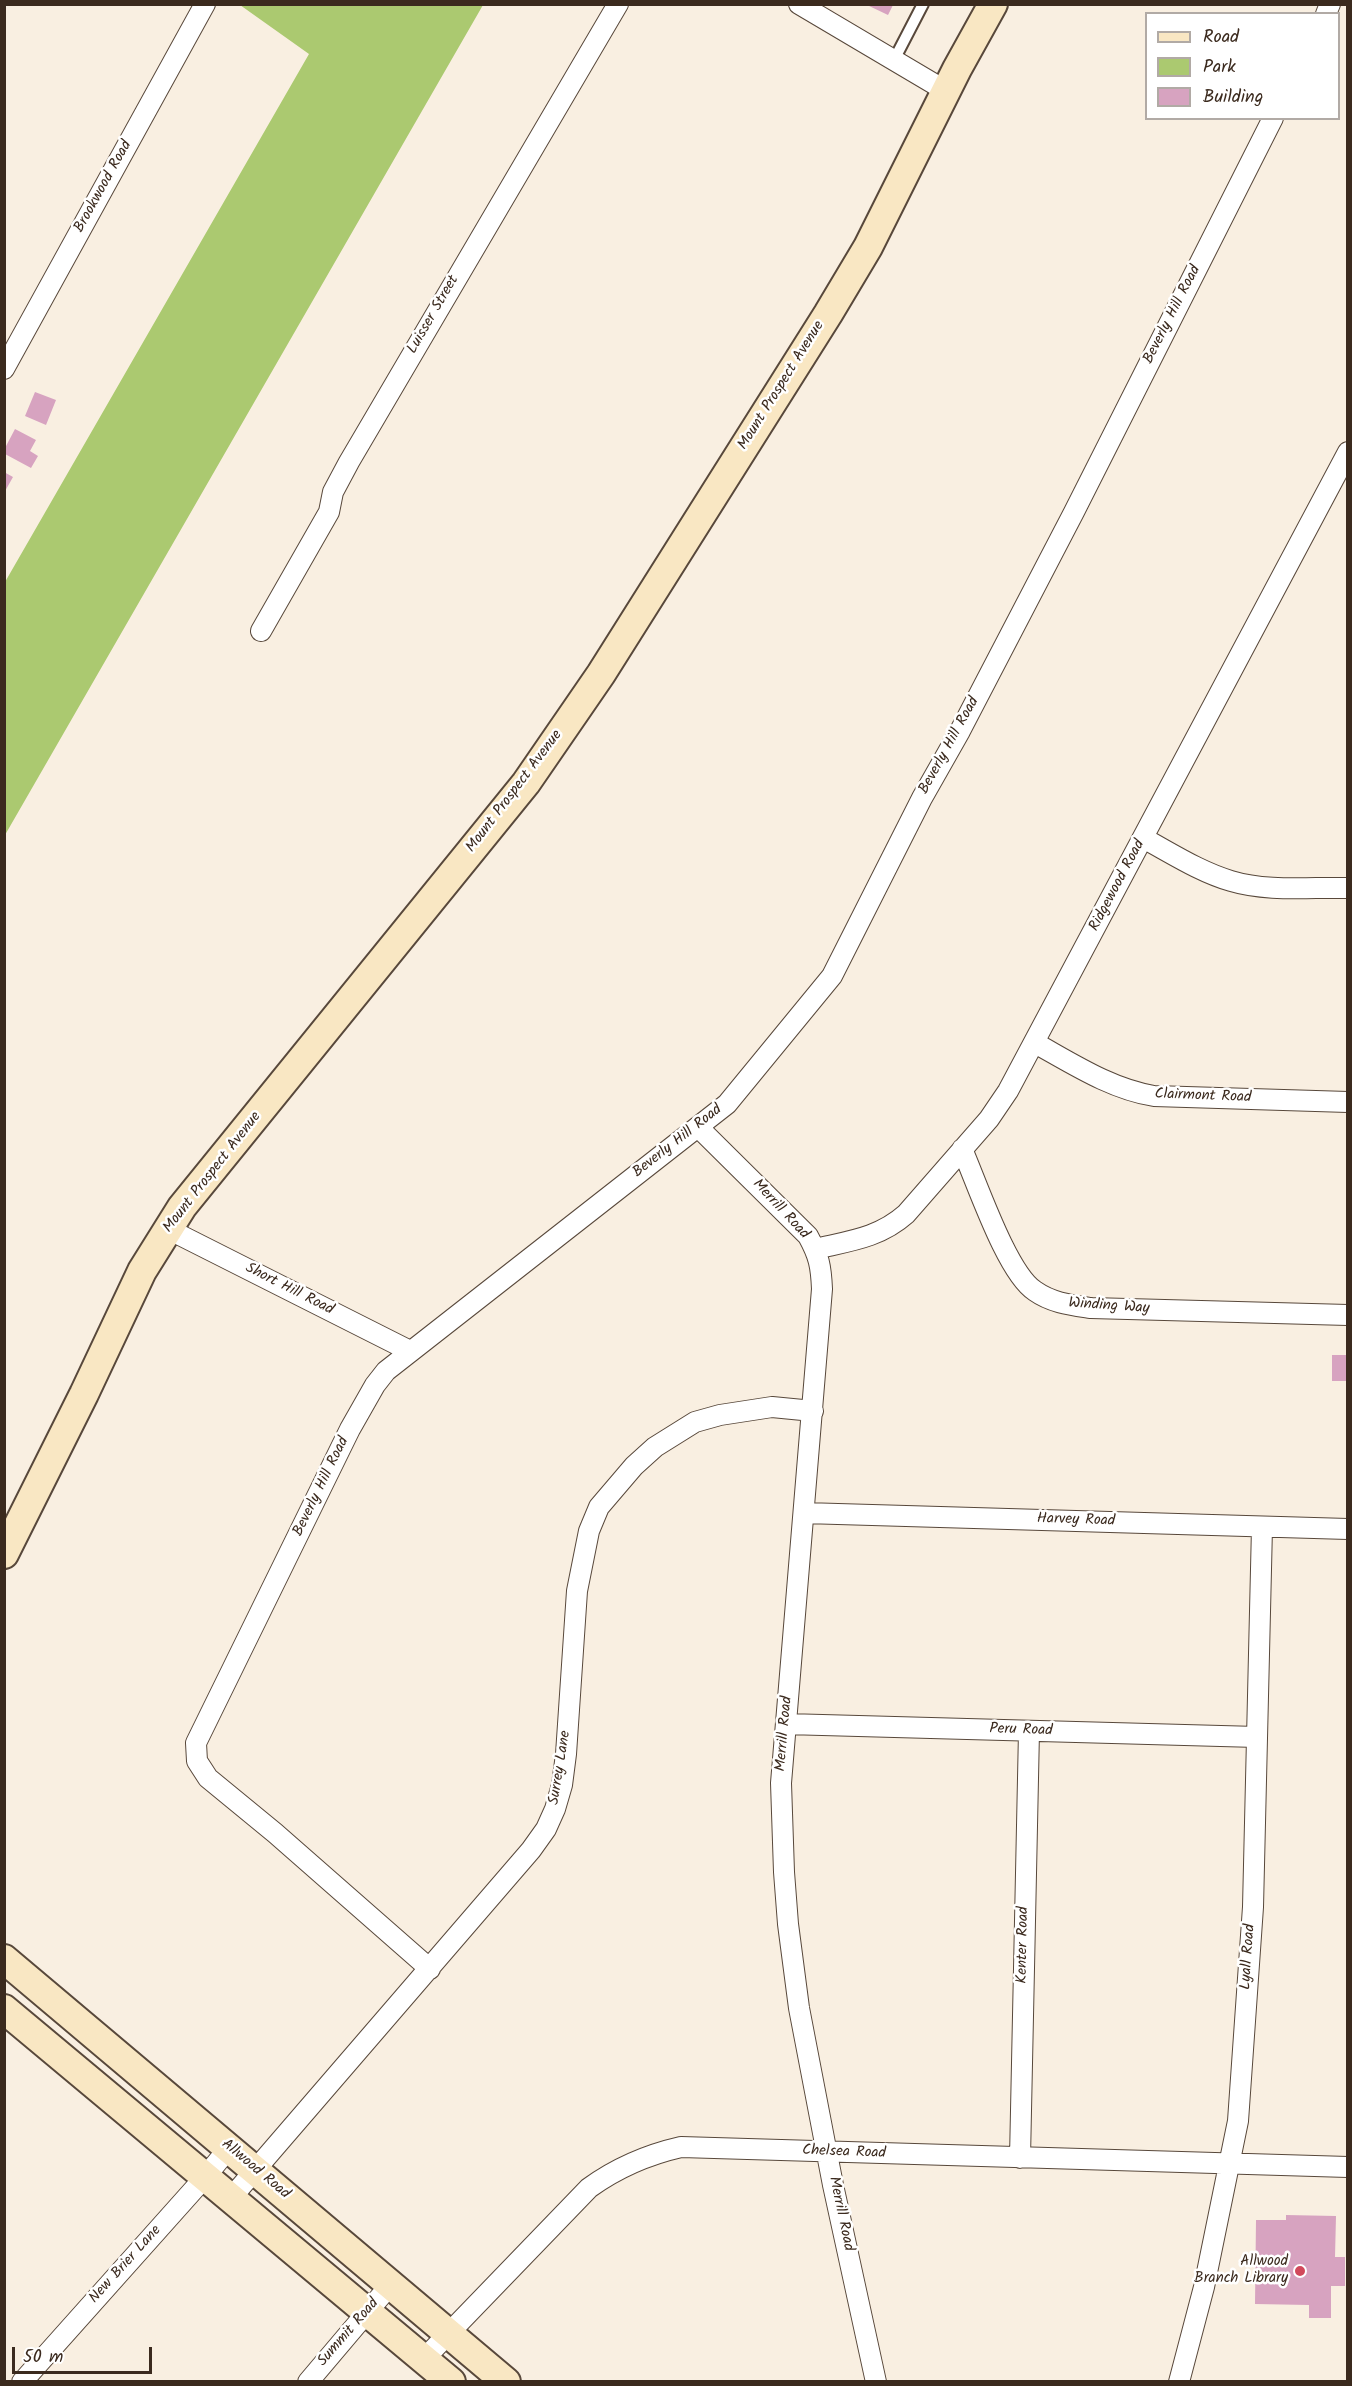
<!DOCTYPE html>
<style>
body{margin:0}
#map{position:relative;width:1352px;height:2386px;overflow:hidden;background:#f9efe1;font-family:Kalam,sans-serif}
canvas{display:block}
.frame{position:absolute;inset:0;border:6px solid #3b2a1e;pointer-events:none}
.legend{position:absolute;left:1145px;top:12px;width:195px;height:108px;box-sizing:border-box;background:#fff;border:2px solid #b1aaa5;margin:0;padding:8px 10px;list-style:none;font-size:18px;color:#3b2a1e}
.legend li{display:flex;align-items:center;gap:12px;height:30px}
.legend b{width:30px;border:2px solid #b1aaa5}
.scale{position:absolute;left:12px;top:2347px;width:140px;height:27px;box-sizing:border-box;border:3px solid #3b2a1e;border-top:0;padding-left:8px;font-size:18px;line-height:21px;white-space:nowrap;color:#3b2a1e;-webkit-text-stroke:4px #fff;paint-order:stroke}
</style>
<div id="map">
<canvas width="1352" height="2386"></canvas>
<div class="frame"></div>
<ul class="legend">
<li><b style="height:8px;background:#f9e7c3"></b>Road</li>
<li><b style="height:16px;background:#abc970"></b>Park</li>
<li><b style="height:16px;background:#d7a3c0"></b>Building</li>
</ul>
<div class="scale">50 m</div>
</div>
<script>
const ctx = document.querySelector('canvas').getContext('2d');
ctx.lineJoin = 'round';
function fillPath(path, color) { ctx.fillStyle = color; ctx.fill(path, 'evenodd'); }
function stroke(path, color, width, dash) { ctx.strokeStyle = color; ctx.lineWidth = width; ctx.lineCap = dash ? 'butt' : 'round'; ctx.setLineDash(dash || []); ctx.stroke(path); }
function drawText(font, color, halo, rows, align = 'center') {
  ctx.font = font + ' Kalam,sans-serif'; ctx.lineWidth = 5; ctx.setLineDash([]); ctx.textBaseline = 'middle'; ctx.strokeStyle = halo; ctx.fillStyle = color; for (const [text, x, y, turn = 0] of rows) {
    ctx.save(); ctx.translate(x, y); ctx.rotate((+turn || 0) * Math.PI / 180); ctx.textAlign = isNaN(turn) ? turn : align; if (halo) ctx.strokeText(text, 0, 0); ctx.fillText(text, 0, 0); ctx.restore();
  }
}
const green = new Path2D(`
 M 240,5 L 483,5 L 5,835 L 5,582 L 309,54 Z`);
const building = new Path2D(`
 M 867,5 L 893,5 L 888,15 Z
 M 35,392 L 56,400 L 46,425 L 25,416 Z
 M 15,429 L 36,440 L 30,451 L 38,456 L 31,468 L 5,454 L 5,448 Z
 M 4,472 L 13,477 L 4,493 Z
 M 1332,1355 L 1348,1355 L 1348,1381 L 1332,1381 Z
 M 1286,2215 L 1336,2216 L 1335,2257 L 1345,2257 L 1345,2286 L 1331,2286 L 1331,2318 L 1309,2318 L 1309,2305 L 1255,2304 L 1256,2220 L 1286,2220 Z`);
const lane = new Path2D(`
 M 894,60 L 923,4`);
const street = new Path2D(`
 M 799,4 L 946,91
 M 1326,14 L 1330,4
 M 4,369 L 205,4
 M 261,631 L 329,512 L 333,492 L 349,462 L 618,4
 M 1143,838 C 1171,853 1200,872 1231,881 C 1267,892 1310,887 1348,888
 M 1035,1043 C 1073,1064 1111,1089 1154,1096 L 1348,1102
 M 698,1127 L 808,1236 C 819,1256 821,1266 822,1289 L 781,1783 L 784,1872 L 788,1924 L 799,2008 L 833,2185 L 876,2382
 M 962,1149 C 977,1183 1007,1273 1035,1291 C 1052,1303 1071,1305 1091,1308 L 1348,1315
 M 168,1229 L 410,1351
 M 815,1249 C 849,1241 879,1238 906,1214 L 989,1119 L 1008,1091 L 1348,452
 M 804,1513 L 1348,1529
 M 786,1724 L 1257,1737
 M 430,1969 L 275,1833 L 208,1778 L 197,1761 L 196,1743 L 350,1429 L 375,1385 L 386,1371 L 727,1104 L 832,976 L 922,798 L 960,731 L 1074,512 L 1273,118
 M 1020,2158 L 1029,1731
 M 231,2198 L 531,1850 L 546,1829 L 555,1809 L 562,1785 L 566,1754 L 577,1591 L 589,1531 L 599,1507 L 634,1466 L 655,1447 L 695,1422 L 720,1415 L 772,1407 L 813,1411
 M 424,2359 L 589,2188 C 618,2167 646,2155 681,2147 L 1348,2167
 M 22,2382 L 205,2177 L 229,2148
 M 308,2382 L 391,2284
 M 1179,2382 L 1204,2287 L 1238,2121 L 1253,1907 L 1262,1527`);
const secondary = new Path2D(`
 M 4,1554 L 84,1394 L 142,1271 L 182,1207 L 526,783 L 601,674 L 828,314 L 868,247 L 957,69 L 993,4
 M 4,1959 L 506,2382
 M 4,2009 L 451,2382`);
const markers = [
 [1300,2271,6,"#d1495b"]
];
const streetNames = [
 ["Brookwood Road",104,187,-61],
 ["Luisser Street",434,315,-60],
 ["Beverly Hill Road",1173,315,-63],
 ["Mount Prospect Avenue",782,386,-58],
 ["Beverly Hill Road",950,746,-61],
 ["Mount Prospect Avenue",515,792,-53],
 ["Ridgewood Road",1118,886,-62],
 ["Clairmont Road",1203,1097,2],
 ["Beverly Hill Road",678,1142,-38],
 ["Mount Prospect Avenue",213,1173,-52],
 ["Merrill Road",780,1210,47],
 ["Short Hill Road",289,1290,27],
 ["Winding Way",1109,1307,4],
 ["Beverly Hill Road",322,1487,-64],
 ["Harvey Road",1076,1521,2],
 ["Peru Road",1021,1731,2],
 ["Merrill Road",785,1734,-85],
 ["Surrey Lane",561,1768,-81],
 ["Kenter Road",1024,1945,-89],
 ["Lyall Road",1249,1957,-86],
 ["Chelsea Road",844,2153,2],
 ["Allwood Road",255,2170,40],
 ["Merrill Road",840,2214,78],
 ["New Brier Lane",126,2265,-48],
 ["Summit Road",349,2333,-49]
];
const poiNames = [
 ["Allwood",1288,2262],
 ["Branch Library",1288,2279]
];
fillPath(green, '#abc970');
fillPath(building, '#d7a3c0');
stroke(lane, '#58483b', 14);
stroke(street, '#58483b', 22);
stroke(secondary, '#58483b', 32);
stroke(lane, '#fff', 10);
stroke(street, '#fff', 20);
stroke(secondary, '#f9e7c3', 28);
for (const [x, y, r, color] of markers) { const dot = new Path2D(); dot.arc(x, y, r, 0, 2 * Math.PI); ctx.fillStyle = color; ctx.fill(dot); stroke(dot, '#fff', 2); }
drawText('15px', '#3b2a1e', '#fff', streetNames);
drawText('15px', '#3b2a1e', '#fff', poiNames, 'right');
</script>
